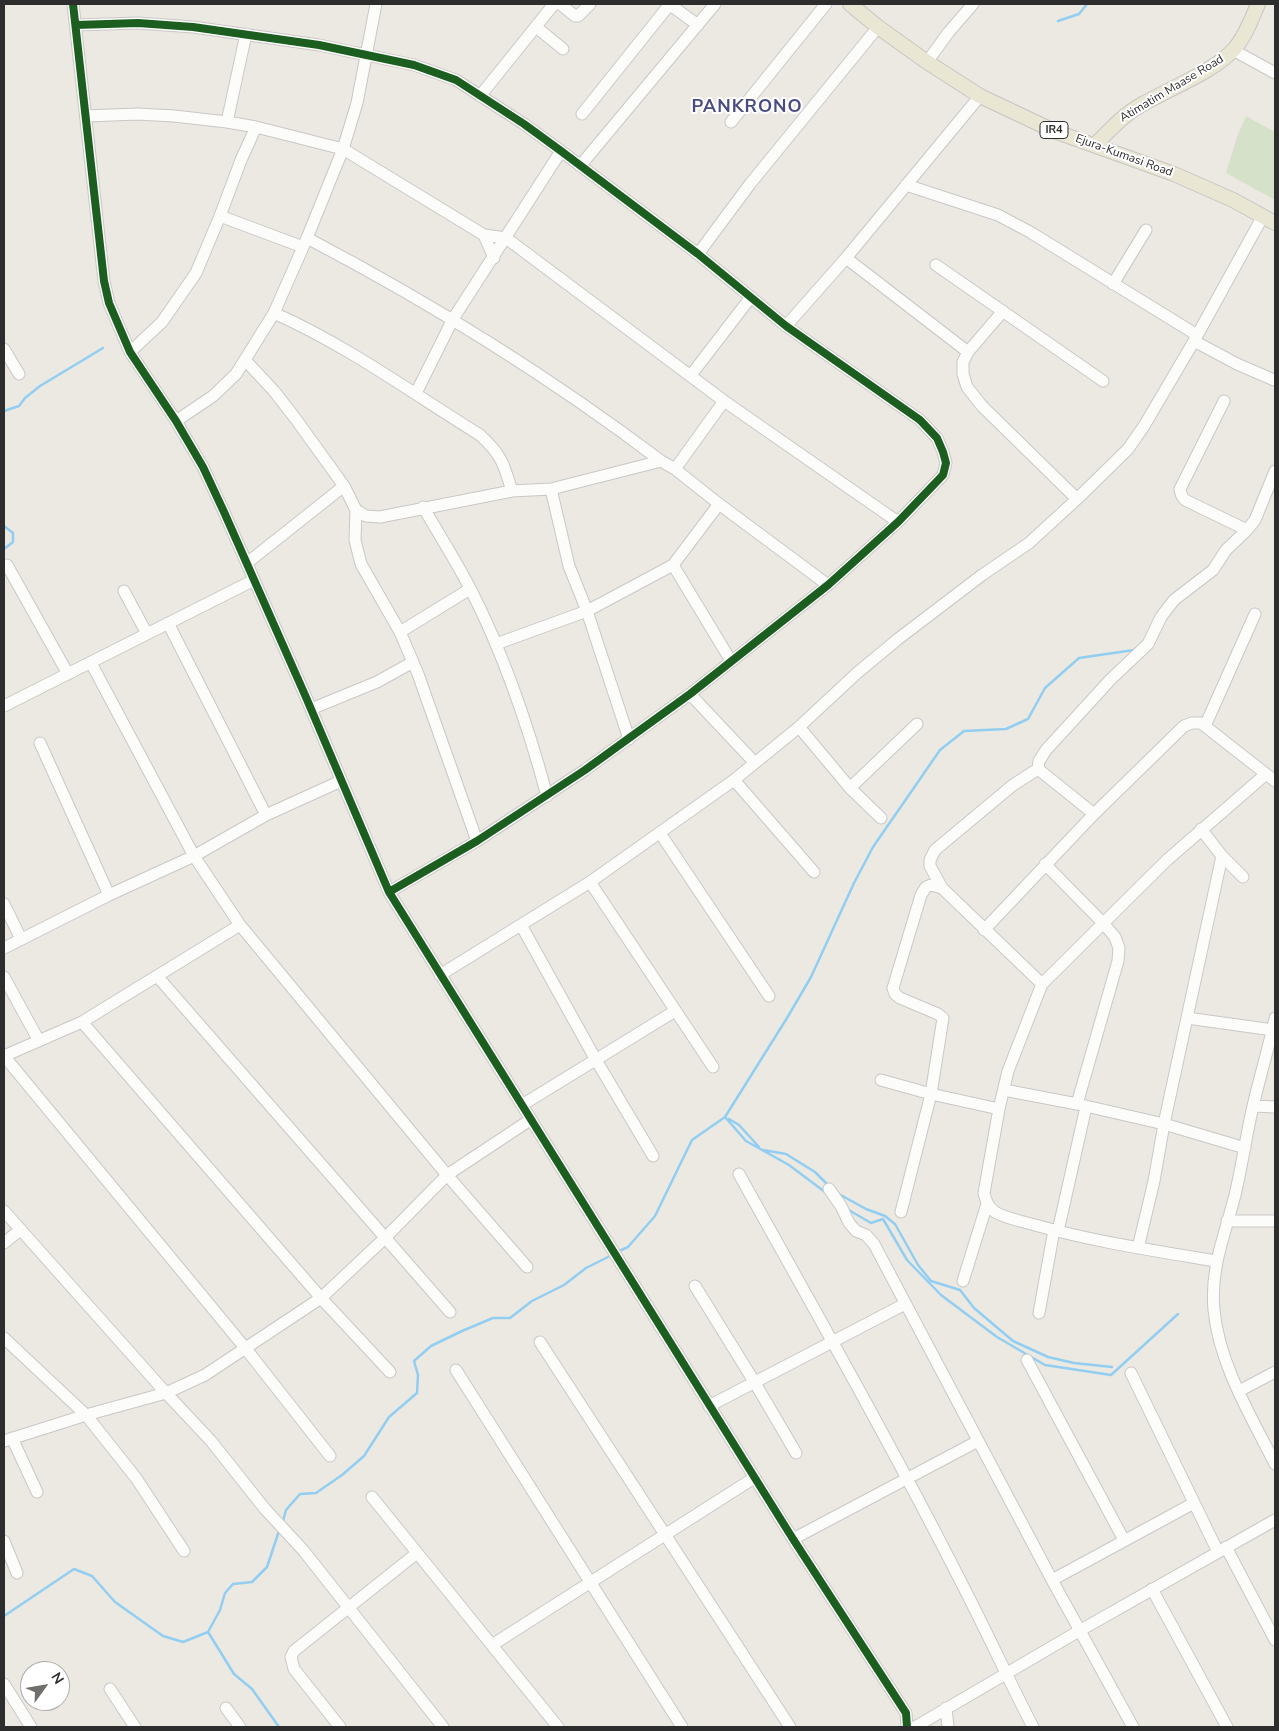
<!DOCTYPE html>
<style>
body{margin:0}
#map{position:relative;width:1279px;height:1731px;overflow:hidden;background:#ece9e2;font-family:"Nunito Sans",sans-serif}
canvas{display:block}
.frame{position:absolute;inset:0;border:5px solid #2d2d2d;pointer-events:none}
.north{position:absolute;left:20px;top:1661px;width:50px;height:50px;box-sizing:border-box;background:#fff;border:1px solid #ababab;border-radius:50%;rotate:58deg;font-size:14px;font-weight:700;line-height:20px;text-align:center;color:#2d2d2d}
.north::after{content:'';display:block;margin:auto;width:18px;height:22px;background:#706f6c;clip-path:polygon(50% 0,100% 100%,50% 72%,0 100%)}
</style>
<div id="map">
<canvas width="1279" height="1731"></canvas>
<div class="frame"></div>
<div class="north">N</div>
</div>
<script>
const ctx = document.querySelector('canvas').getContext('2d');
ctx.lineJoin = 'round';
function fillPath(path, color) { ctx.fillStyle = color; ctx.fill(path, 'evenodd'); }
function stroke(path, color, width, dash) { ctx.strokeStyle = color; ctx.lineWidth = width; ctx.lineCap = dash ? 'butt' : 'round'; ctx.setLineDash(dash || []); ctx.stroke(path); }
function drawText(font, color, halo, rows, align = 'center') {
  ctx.font = font + ' "Nunito Sans",sans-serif'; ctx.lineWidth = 4; ctx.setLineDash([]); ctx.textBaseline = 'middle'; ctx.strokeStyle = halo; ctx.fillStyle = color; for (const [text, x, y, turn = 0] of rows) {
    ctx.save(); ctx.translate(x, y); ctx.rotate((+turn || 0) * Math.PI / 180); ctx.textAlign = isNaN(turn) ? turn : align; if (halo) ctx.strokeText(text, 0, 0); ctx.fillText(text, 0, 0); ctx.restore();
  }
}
const cemetery = new Path2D(`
 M 1246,116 L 1275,132 L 1275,200 L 1226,173 L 1237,137 Z`);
const stream = new Path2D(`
 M 1058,21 L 1079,14 L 1087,4
 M 4,411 L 19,406 L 25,398 L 40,386 L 103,348
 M 4,526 L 13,533 L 13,542 L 4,549
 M 725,1117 L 746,1141 L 789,1165 L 825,1192
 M 729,1119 L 739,1125 L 759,1147
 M 763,1150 L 786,1154 L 815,1172 L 829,1186
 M 837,1193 L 866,1209 L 885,1216 L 895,1224 L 918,1265 L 931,1281 L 960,1290 L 974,1308 L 1013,1341 L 1048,1357 L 1074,1363 L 1112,1367
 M 847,1209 L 871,1223 L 883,1219 L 907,1260 L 941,1295 L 997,1337 L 1045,1365 L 1111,1375 L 1178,1314
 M 617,1252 L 628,1247 L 655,1216 L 692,1140 L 725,1117 L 787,1018 L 811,977 L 854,883 L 873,847 L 940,750 L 964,731 L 1006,729 L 1028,719 L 1045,688 L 1079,658 L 1134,650
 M 283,1521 L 286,1510 L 300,1494 L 316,1493 L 342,1475 L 364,1456 L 389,1417 L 417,1393 L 418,1375 L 414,1361 L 431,1346 L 462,1331 L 493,1318 L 510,1318 L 532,1301 L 564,1285 L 586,1268 L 612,1255
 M 4,1616 L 74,1569 L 92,1576 L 115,1602 L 163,1636 L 183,1642 L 208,1632 L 220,1610 L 225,1593 L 233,1584 L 252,1582 L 267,1567 L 279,1531
 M 208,1632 L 234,1674 L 252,1689 L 279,1727`);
const minor = new Path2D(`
 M 73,4 L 104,281 L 109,303 L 130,352 L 176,421 L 203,467 L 224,512 L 305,695 L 389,892 L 793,1539 L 906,1713 L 907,1727
 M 560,4 L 575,16 L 578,16 L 590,4
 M 669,4 L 698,25
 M 76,25 L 138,23 L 193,27 L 319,45 L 414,65 L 456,80 L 524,124 L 561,151 L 698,254 L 786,326 L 920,420 L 937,438 L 943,452 L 946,463 L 943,475 L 898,522 L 828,585 L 690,694 L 585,770 L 477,841 L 389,892
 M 536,27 L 563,49
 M 1233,50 L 1275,73
 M 927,62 L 948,33 L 973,4
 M 480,96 L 554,4
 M 582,114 L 670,4
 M 86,116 L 138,114 L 174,116 L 227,122 L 256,127 L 343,149 L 484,235 L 506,238 L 724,401 L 898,522
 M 227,122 L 246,34
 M 731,122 L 826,4
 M 580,166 L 715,4
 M 906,185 L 998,215 L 1030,232 L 1197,335
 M 220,216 L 303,247
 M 484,235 L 494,258
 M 307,238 C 431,303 550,377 661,461
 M 698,254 L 750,184 L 878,27
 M 846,258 L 968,352
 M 936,265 L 1103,381
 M 1113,284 L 1146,230
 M 1003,311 L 968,352 L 963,362 L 963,374 L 967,387 L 982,406 L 1077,499
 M 274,313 C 348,346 412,393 480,435 C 501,454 504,464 512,491
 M 786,326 L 846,258 L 980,96
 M 1194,341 L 1237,364 L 1274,380
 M 4,349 L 19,374
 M 130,352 L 162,322 L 196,273 L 220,216 L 241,160 L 256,127
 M 245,360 L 274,391 L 295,418 L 344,486 L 356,510 L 366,516 L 380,517 L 512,491 L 551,489 L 661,461 L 675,469 L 719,504 L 828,585
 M 691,375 L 751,297
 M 416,393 L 453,319 L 561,151
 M 1224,401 L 1180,489 C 1181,495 1182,498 1187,501 L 1247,530
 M 176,421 L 213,396 L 236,374 L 274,313 L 307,238 L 343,149 L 357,103 L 376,4
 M 675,469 L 724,401
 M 551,489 L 569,566 L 587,611 L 629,739
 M 423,507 C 439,534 456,561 471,590 C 504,655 528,725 547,796
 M 356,510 L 355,540 L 361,564 L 400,632 L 418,674 L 477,841
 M 247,563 L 344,486
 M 7,565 L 68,674
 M 673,565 L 731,661
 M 124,591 L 147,634
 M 168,623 L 266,815
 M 400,632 L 470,589
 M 496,644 L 587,611 L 673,565 L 719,504
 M 91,663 L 194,856 L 240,925 L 447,1175 L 527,1267
 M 690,694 L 755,763
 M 4,706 L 254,580
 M 311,709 L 377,682 L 413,662
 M 1205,726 L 1255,614
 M 799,727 L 850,788 L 881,818
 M 40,743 L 109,895
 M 1038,769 L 1039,761 L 1046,750 L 1111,679 L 1148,644 L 1161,617 L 1174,600 L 1213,570 L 1226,550 L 1247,530 L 1255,520 L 1275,471
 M 734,780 L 814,872
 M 850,788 L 917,724
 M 1201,829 L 1222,856 L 1243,877
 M 660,833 L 769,996
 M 1045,864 L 1103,923 L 1115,937 L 1119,948 L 1118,961 L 1077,1104
 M 590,882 L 713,1067
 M 4,904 L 21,939
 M 521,925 L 596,1060 L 653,1156
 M 984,930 L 1094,814 L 1184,726 L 1192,723 L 1201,723 L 1275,781
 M 4,948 L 109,895 L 194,856 L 266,815 L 341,781
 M 440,975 L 590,882 L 734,780 L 799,727 L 857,673 L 898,639 L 982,575 L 1029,543 L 1077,499 L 1128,449 L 1144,426 L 1194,341 L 1263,216
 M 157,976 L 450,1312
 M 4,977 L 39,1041
 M 1042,984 L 942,888 L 930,866 L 930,860 L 935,850 L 1013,785 L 1038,769 L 1094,814
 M 1187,1018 L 1273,1030
 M 1275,1018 C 1269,1047 1260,1076 1253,1106 C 1246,1136 1242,1166 1235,1195 C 1225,1235 1210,1268 1214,1310 C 1219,1364 1251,1416 1275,1464
 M 82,1022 L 321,1298 L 390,1372
 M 4,1056 L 246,1349 L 330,1456
 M 4,1056 L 82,1022 L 240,925
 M 881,1080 L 931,1094 L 999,1109
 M 1004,1090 L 1077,1104 L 1164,1124 L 1245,1148
 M 522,1105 L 675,1011
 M 1253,1106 L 1275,1107
 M 739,1174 C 814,1309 891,1444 961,1582 C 986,1630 1008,1679 1033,1727
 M 829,1189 L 841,1206 L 849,1223 L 856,1231 L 866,1235 L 874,1244 L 1052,1580 L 1133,1727
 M 4,1211 L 166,1393 L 211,1441 L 265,1509 L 303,1550 L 443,1727
 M 901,1212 L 931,1094 L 943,1018 L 938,1014 L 900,998 L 895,994 L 893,988 L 921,895 L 926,887 L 931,885 L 942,888
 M 1227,1221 L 1275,1221
 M 1058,1231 L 1086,1107
 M 4,1243 L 20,1230
 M 1138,1248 L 1154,1181 L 1164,1124 L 1222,856
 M 1216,1261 C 1156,1251 1095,1242 1035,1225 C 1022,1221 1007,1219 995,1212 C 988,1207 986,1201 984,1193 L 999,1109 L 1008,1071 L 1042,984 L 1167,860 L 1266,774
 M 963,1281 L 987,1204
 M 695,1286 L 755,1383 L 796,1453
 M 1039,1313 L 1054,1230
 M 4,1338 L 86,1415 L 136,1478 L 184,1551
 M 540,1342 L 790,1727
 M 1027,1360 L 1124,1540
 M 456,1370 L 682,1727
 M 1131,1373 L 1218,1552
 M 1239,1391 L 1275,1372
 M 709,1406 L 905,1304
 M 12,1438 L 37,1492
 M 4,1441 L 86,1415 L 166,1393 L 205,1375 L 321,1298 L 386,1237 L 447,1175 L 530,1120
 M 372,1497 L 558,1727
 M 793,1539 L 978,1441
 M 4,1541 L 17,1573
 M 1226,1547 L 1275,1640
 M 1052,1580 L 1194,1503
 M 1152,1589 L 1227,1727
 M 492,1645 L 754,1478
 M 4,1684 L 31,1727
 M 110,1689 L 135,1727
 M 226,1708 L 240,1727
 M 946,1708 L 948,1727
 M 340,1727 L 294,1669 L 291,1657 L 294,1651 L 417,1553
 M 915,1727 L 1079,1631 L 1275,1520`);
const major = new Path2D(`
 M 850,4 L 878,27 L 927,62 L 980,96 L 1054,131 L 1174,174 L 1233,200 L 1275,223
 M 1095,145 C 1110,130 1123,115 1141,105 C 1168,89 1216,71 1235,48 C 1246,35 1252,18 1258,4`);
const cycleway = new Path2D(`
 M 73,4 L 104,281 L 109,303 L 130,352 L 176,421 L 203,467 L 224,512 L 305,695 L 389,892 L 793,1539 L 906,1713 L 907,1727
 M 76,25 L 138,23 L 193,27 L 319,45 L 414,65 L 456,80 L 524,124 L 561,151 L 698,254 L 786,326 L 920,420 L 937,438 L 943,452 L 946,463 L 943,475 L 898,522 L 828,585 L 690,694 L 585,770 L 477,841 L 389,892`);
const shields = [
 [1054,130,28]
];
const shieldNames = [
 ["IR4",1054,130]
];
const streetNames = [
 ["Atimatim Maase Road",1172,89,-31],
 ["Ejura-Kumasi Road",1124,156,20]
];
const districtNames = [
 ["PANKRONO",747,108]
];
fillPath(cemetery, '#d5e1c9');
stroke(stream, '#92cef1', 2.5);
stroke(minor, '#c9c8c7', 13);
stroke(major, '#c6c5c3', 16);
stroke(minor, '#fcfcfb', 11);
stroke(major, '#e9e6d4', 14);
stroke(cycleway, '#1b5e20', 8);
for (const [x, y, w] of shields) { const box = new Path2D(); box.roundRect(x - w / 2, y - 8.5, w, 17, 4); ctx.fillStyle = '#fff'; ctx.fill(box); stroke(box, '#2d2d2d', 1); }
drawText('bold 11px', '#2d2d2d', null, shieldNames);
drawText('12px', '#2d2d2d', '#fff', streetNames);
ctx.letterSpacing = '1px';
drawText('bold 18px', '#494c82', '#fff', districtNames);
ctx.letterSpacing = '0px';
</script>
